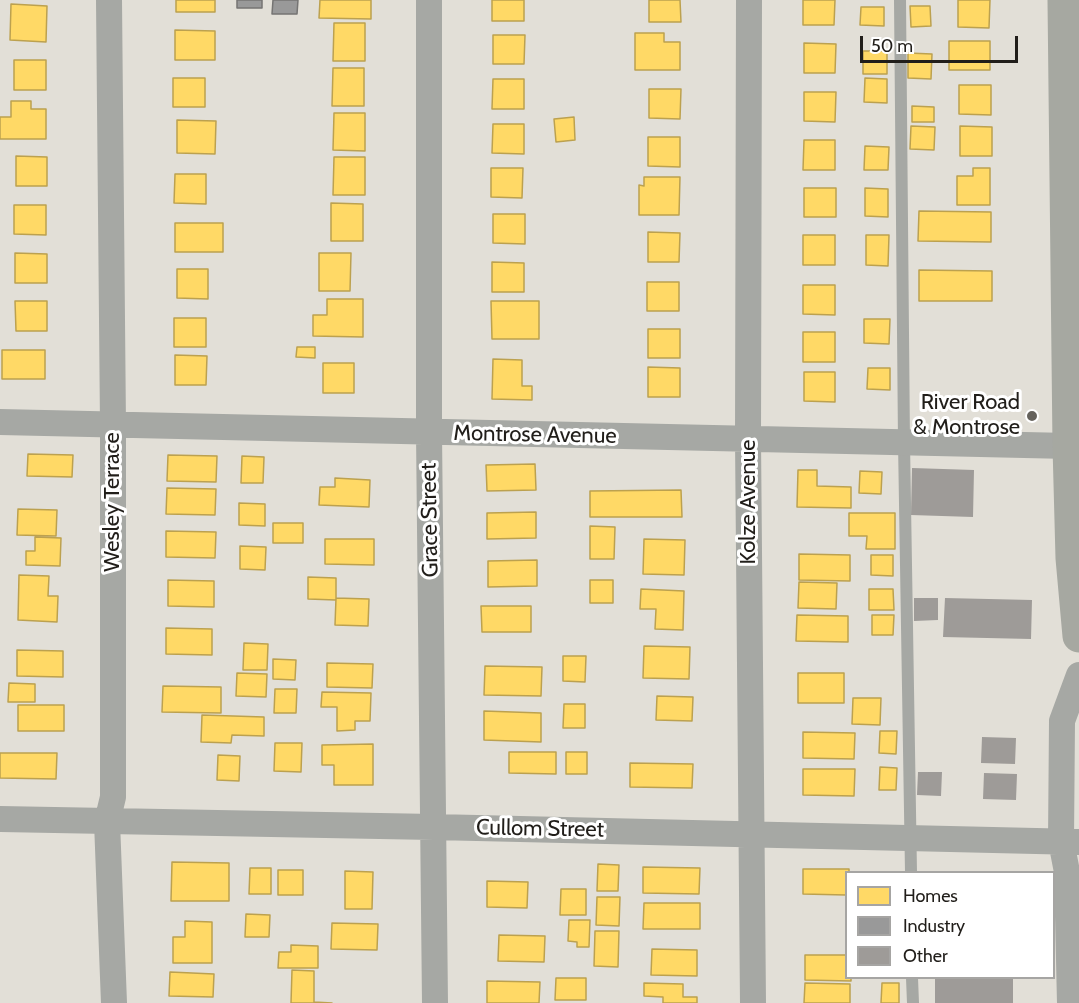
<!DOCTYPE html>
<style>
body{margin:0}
#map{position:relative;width:1079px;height:1003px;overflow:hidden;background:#e2dfd7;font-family:Cabin,sans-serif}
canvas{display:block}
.legend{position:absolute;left:845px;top:871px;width:210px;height:108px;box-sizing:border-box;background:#fff;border:2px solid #a6a5a3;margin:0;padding:8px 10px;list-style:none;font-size:18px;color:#211e1a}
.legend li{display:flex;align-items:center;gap:12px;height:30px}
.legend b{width:30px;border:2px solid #a6a5a3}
.scale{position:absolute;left:860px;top:36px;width:158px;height:27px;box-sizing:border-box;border:3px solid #211e1a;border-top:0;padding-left:8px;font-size:18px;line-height:21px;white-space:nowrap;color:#211e1a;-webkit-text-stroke:4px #fff;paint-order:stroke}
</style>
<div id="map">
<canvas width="1079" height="1003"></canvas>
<ul class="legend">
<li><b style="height:16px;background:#ffd966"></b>Homes</li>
<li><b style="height:16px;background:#999"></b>Industry</li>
<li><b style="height:16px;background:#9e9b98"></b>Other</li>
</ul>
<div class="scale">50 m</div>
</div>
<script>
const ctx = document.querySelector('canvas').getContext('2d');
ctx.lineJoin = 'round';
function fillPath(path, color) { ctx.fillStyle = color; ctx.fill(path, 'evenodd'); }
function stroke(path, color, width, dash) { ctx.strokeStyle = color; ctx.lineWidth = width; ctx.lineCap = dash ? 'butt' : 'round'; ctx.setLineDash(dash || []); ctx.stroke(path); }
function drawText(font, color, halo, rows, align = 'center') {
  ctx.font = font + ' Cabin,sans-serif'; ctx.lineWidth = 6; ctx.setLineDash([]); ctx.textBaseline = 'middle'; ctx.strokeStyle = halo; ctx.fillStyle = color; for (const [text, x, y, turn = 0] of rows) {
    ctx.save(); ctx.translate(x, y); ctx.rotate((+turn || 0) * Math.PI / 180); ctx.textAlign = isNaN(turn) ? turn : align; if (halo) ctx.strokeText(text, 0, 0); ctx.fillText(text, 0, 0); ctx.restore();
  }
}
const homes = new Path2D(`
 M 176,0 L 215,0 L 215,12 L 176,12 Z
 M 320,0 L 371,0 L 371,19 L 319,18 Z
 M 492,0 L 524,0 L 524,21 L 492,21 Z
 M 649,0 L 680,0 L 681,22 L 649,22 Z
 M 803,0 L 835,0 L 834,25 L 803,25 Z
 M 958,0 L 990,0 L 989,28 L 958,27 Z
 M 11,4 L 47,6 L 46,42 L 10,40 Z
 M 910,6 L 930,6 L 931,26 L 911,27 Z
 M 861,7 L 884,7 L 884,26 L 860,25 Z
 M 334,23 L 365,23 L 365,61 L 333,61 Z
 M 175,30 L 215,31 L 215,60 L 175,60 Z
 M 635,33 L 664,33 L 664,42 L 680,42 L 680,70 L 635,70 Z
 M 493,35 L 525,35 L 524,64 L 493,64 Z
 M 949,41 L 990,41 L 990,70 L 949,70 Z
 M 804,43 L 836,44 L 835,73 L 804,73 Z
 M 863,51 L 887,51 L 887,74 L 863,74 Z
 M 908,53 L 932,54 L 931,79 L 908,78 Z
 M 14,60 L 46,60 L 46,90 L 14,90 Z
 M 333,68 L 364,68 L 364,106 L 332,106 Z
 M 173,78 L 205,78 L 205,107 L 173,107 Z
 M 865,78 L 887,79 L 887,103 L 864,102 Z
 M 493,79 L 524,79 L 524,109 L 492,109 Z
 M 959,85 L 991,85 L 991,115 L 959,114 Z
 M 649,89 L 681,89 L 680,119 L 649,118 Z
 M 804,92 L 836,92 L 835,122 L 804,121 Z
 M 11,101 L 31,101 L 31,109 L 46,109 L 46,139 L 0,139 L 0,117 L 11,117 Z
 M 912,106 L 934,107 L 934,122 L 912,122 Z
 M 334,113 L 365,113 L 365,151 L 333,150 Z
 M 574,117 L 575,140 L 556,142 L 554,119 Z
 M 177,120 L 216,121 L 215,154 L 177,153 Z
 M 493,124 L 524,124 L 524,154 L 492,153 Z
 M 911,126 L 935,127 L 934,150 L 910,149 Z
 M 960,126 L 992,127 L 992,156 L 960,156 Z
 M 648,137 L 680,137 L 680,167 L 648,166 Z
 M 804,140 L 835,140 L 835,170 L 803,170 Z
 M 865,146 L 889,147 L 888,170 L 864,170 Z
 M 16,156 L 47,157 L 47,186 L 16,186 Z
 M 334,157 L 365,157 L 365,195 L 333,195 Z
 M 491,168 L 523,168 L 522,198 L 491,197 Z
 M 973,168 L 990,168 L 990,205 L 957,205 L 957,176 L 973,176 Z
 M 175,174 L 206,174 L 206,204 L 174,203 Z
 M 644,177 L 680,177 L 679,215 L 639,215 L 639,185 L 644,186 Z
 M 804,188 L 836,188 L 836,217 L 804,217 Z
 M 865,188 L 888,189 L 888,217 L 865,216 Z
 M 331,203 L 363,204 L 363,241 L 331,241 Z
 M 14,205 L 46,205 L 46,235 L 14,234 Z
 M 919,211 L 991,212 L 991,242 L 918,241 Z
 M 493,214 L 525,214 L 525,244 L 493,243 Z
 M 175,223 L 223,223 L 223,252 L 175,252 Z
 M 648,232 L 680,233 L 679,262 L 648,262 Z
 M 803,235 L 835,235 L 835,265 L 803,265 Z
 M 866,235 L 889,235 L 888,266 L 866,265 Z
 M 15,253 L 47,254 L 47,283 L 15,283 Z
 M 319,253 L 351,253 L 350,291 L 319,291 Z
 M 492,262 L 524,263 L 524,292 L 492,292 Z
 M 177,269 L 208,269 L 208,299 L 177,298 Z
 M 919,270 L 992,271 L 992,301 L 919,301 Z
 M 647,282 L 679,282 L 679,311 L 647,311 Z
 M 803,285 L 835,285 L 835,315 L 803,314 Z
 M 327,299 L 363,299 L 363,337 L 313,336 L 313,315 L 327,315 Z
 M 15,301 L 47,301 L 47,331 L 16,331 Z
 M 491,301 L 539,301 L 539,339 L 492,339 Z
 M 174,318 L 206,318 L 206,347 L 174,347 Z
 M 864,319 L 890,319 L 889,344 L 864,343 Z
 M 648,329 L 680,329 L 680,358 L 648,358 Z
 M 803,332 L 835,332 L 835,362 L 803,362 Z
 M 297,347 L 315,347 L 315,358 L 296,357 Z
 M 2,350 L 45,350 L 45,379 L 2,379 Z
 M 175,355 L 207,356 L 206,385 L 175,385 Z
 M 493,359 L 522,360 L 522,386 L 532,386 L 532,400 L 492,399 Z
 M 323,363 L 354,363 L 354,393 L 323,393 Z
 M 648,367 L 680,368 L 680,397 L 648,397 Z
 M 868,368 L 890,368 L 890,390 L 867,389 Z
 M 804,372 L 835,372 L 835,402 L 804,401 Z
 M 28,454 L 73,455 L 72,477 L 27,476 Z
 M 168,455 L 217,456 L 216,482 L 167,481 Z
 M 242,456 L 264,457 L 263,483 L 241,483 Z
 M 535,464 L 536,490 L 487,491 L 486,465 Z
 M 798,470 L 817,470 L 817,486 L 851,487 L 851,508 L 797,507 Z
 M 860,471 L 882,472 L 881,494 L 859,493 Z
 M 335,478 L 370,480 L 369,507 L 319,505 L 320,487 L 335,487 Z
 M 167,488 L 216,489 L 215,515 L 166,514 Z
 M 681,490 L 682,517 L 590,517 L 590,491 Z
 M 239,503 L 265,504 L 265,526 L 239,525 Z
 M 18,509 L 57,510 L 56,536 L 17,535 Z
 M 536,512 L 536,538 L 487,539 L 487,513 Z
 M 849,513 L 895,513 L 895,549 L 866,549 L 867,536 L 849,536 Z
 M 273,523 L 303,523 L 303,543 L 273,543 Z
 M 590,526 L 615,527 L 614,559 L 590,559 Z
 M 166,531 L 216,532 L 215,558 L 166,557 Z
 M 35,537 L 61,538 L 60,566 L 26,565 L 26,551 L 35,551 Z
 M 325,539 L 374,539 L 374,565 L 325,564 Z
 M 644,539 L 685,540 L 684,575 L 643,574 Z
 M 240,546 L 266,547 L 265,570 L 240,569 Z
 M 799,554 L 850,555 L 850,581 L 799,580 Z
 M 871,555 L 893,555 L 893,576 L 871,575 Z
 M 537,560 L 537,586 L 488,587 L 488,561 Z
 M 19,575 L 49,576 L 48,596 L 58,596 L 57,622 L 18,620 Z
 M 308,577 L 336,578 L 336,600 L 308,599 Z
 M 168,580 L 214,581 L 214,607 L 168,606 Z
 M 590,580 L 613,580 L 613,603 L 590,603 Z
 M 799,582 L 837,583 L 836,609 L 798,608 Z
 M 641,589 L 684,591 L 683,630 L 655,629 L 656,609 L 640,609 Z
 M 869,589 L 893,589 L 894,610 L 869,610 Z
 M 336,598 L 369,599 L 368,626 L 335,625 Z
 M 481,606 L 531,606 L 531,632 L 482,632 Z
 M 797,615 L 848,616 L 848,642 L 796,641 Z
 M 872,615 L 894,615 L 893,635 L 872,635 Z
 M 166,628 L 212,629 L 212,655 L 166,654 Z
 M 244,643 L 268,644 L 267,670 L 243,670 Z
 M 644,646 L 690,647 L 689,679 L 643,678 Z
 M 17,650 L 63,651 L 63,677 L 17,676 Z
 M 563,656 L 586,656 L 585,682 L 563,681 Z
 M 273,659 L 296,660 L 295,680 L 273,679 Z
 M 327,663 L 373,664 L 372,688 L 327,687 Z
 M 485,666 L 542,667 L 541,696 L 484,695 Z
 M 237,673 L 267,674 L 266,697 L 236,696 Z
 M 798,673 L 844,673 L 844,703 L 798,703 Z
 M 9,683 L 35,684 L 35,702 L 8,702 Z
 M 163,686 L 221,687 L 221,713 L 162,712 Z
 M 275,689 L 297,689 L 296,713 L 274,713 Z
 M 322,692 L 371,693 L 370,721 L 355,721 L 355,730 L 337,731 L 337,707 L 321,707 Z
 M 657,696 L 693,697 L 692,721 L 656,720 Z
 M 853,698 L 881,698 L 880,725 L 852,724 Z
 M 564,704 L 585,704 L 585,728 L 563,728 Z
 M 18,705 L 64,705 L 64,731 L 18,731 Z
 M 484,711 L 541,713 L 541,742 L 484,740 Z
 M 202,715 L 264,717 L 264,736 L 232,735 L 231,743 L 201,742 Z
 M 880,731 L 897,731 L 896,754 L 879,753 Z
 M 803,732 L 855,733 L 854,759 L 803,758 Z
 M 275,743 L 302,743 L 301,772 L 274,771 Z
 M 373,744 L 373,785 L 334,785 L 334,765 L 322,765 L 322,745 Z
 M 509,752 L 556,752 L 556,774 L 509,773 Z
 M 566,752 L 587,752 L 587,774 L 566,774 Z
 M 0,753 L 57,753 L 56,779 L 0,778 Z
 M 218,755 L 240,756 L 239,781 L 217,780 Z
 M 630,763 L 693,764 L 692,788 L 630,787 Z
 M 880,767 L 897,768 L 896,790 L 879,790 Z
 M 803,769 L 855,769 L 854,796 L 803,795 Z
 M 172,862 L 229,863 L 229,901 L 171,901 Z
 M 598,864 L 619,865 L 618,891 L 597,891 Z
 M 643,867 L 700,868 L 699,894 L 643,893 Z
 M 250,868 L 271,868 L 271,894 L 249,894 Z
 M 803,869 L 849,869 L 849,872 L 846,872 L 846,895 L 803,894 Z
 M 278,870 L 303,870 L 303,895 L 278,895 Z
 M 345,871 L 373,872 L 372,909 L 345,909 Z
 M 487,881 L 528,882 L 527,908 L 487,907 Z
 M 561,889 L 586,889 L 586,915 L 560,915 Z
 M 597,897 L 620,897 L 619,926 L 596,925 Z
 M 644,903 L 700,903 L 700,929 L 643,929 Z
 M 246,914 L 270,915 L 269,937 L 245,937 Z
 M 569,920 L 590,920 L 589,947 L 577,947 L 577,942 L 568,941 Z
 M 185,921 L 212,922 L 212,963 L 173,963 L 173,937 L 185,937 Z
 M 332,923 L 378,924 L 377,950 L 331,949 Z
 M 595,931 L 619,931 L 618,967 L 594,966 Z
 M 499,935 L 545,936 L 544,962 L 498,961 Z
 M 291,945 L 318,946 L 318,968 L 278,968 L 279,952 L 291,952 Z
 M 652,949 L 697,950 L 697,976 L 651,975 Z
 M 805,955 L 846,955 L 846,978 L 851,978 L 851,981 L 805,980 Z
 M 292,970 L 314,971 L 314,1002 L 332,1003 L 291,1003 Z
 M 170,972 L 214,974 L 213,997 L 169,996 Z
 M 556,978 L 586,978 L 586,1000 L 555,1000 Z
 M 487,981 L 540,982 L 539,1003 L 487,1003 Z
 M 644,983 L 683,984 L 683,997 L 697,997 L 697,1003 L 663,1003 L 663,997 L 644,996 Z
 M 805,983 L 850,984 L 850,1003 L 804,1003 Z
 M 882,983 L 899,983 L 899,1003 L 881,1003 Z`);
const industry = new Path2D(`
 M 237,0 L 262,0 L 262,8 L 237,8 Z
 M 273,0 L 298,0 L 297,14 L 272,14 Z`);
const building = new Path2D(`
 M 912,468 L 974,470 L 973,517 L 911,515 Z
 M 914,598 L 938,598 L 938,620 L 914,621 Z
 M 945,598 L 1032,600 L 1031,639 L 943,637 Z
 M 982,737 L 1016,738 L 1015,764 L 981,763 Z
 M 918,772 L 942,772 L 941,796 L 917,795 Z
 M 984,773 L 1017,774 L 1016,800 L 983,799 Z
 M 935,978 L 1013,978 L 1013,1003 L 935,1003 Z`);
const lane = new Path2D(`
 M 900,0 L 904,442 L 911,872
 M 912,978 L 913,1003`);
const street = new Path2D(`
 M 109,0 L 113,425 L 113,797 L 107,822 L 114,1003
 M 429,0 L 429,433 L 435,1003
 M 749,0 L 748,439 L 753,1003
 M 0,422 L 1069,446
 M 0,819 L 434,827 L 1079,842
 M 1070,1003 L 1067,872 L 1061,841 L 1062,721 L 1079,675`);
const secondary = new Path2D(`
 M 1064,0 L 1069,446 L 1072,558 L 1079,636`);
const markers = [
 [1032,416,6,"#65625c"]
];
const poiNames = [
 ["River Road",1020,403],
 ["& Montrose",1020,428]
];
const streetNames = [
 ["Montrose Avenue",535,435,1],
 ["Wesley Terrace",113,502,-90],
 ["Kolze Avenue",749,502,-90],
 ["Grace Street",430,520,-91],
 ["Cullom Street",540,829,1]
];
fillPath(homes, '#ffd966');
stroke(homes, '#bca14f', 1.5);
fillPath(industry, '#999');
stroke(industry, '#757473', 1.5);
fillPath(building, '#9e9b98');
stroke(lane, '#a6a8a4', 12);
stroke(street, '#a6a8a4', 26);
stroke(secondary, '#a6a8a1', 33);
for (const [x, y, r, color] of markers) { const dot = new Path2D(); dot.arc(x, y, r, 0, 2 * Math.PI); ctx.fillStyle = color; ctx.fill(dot); stroke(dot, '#fff', 2); }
drawText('22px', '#211e1a', '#fff', poiNames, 'right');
drawText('22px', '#211e1a', '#fff', streetNames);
</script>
